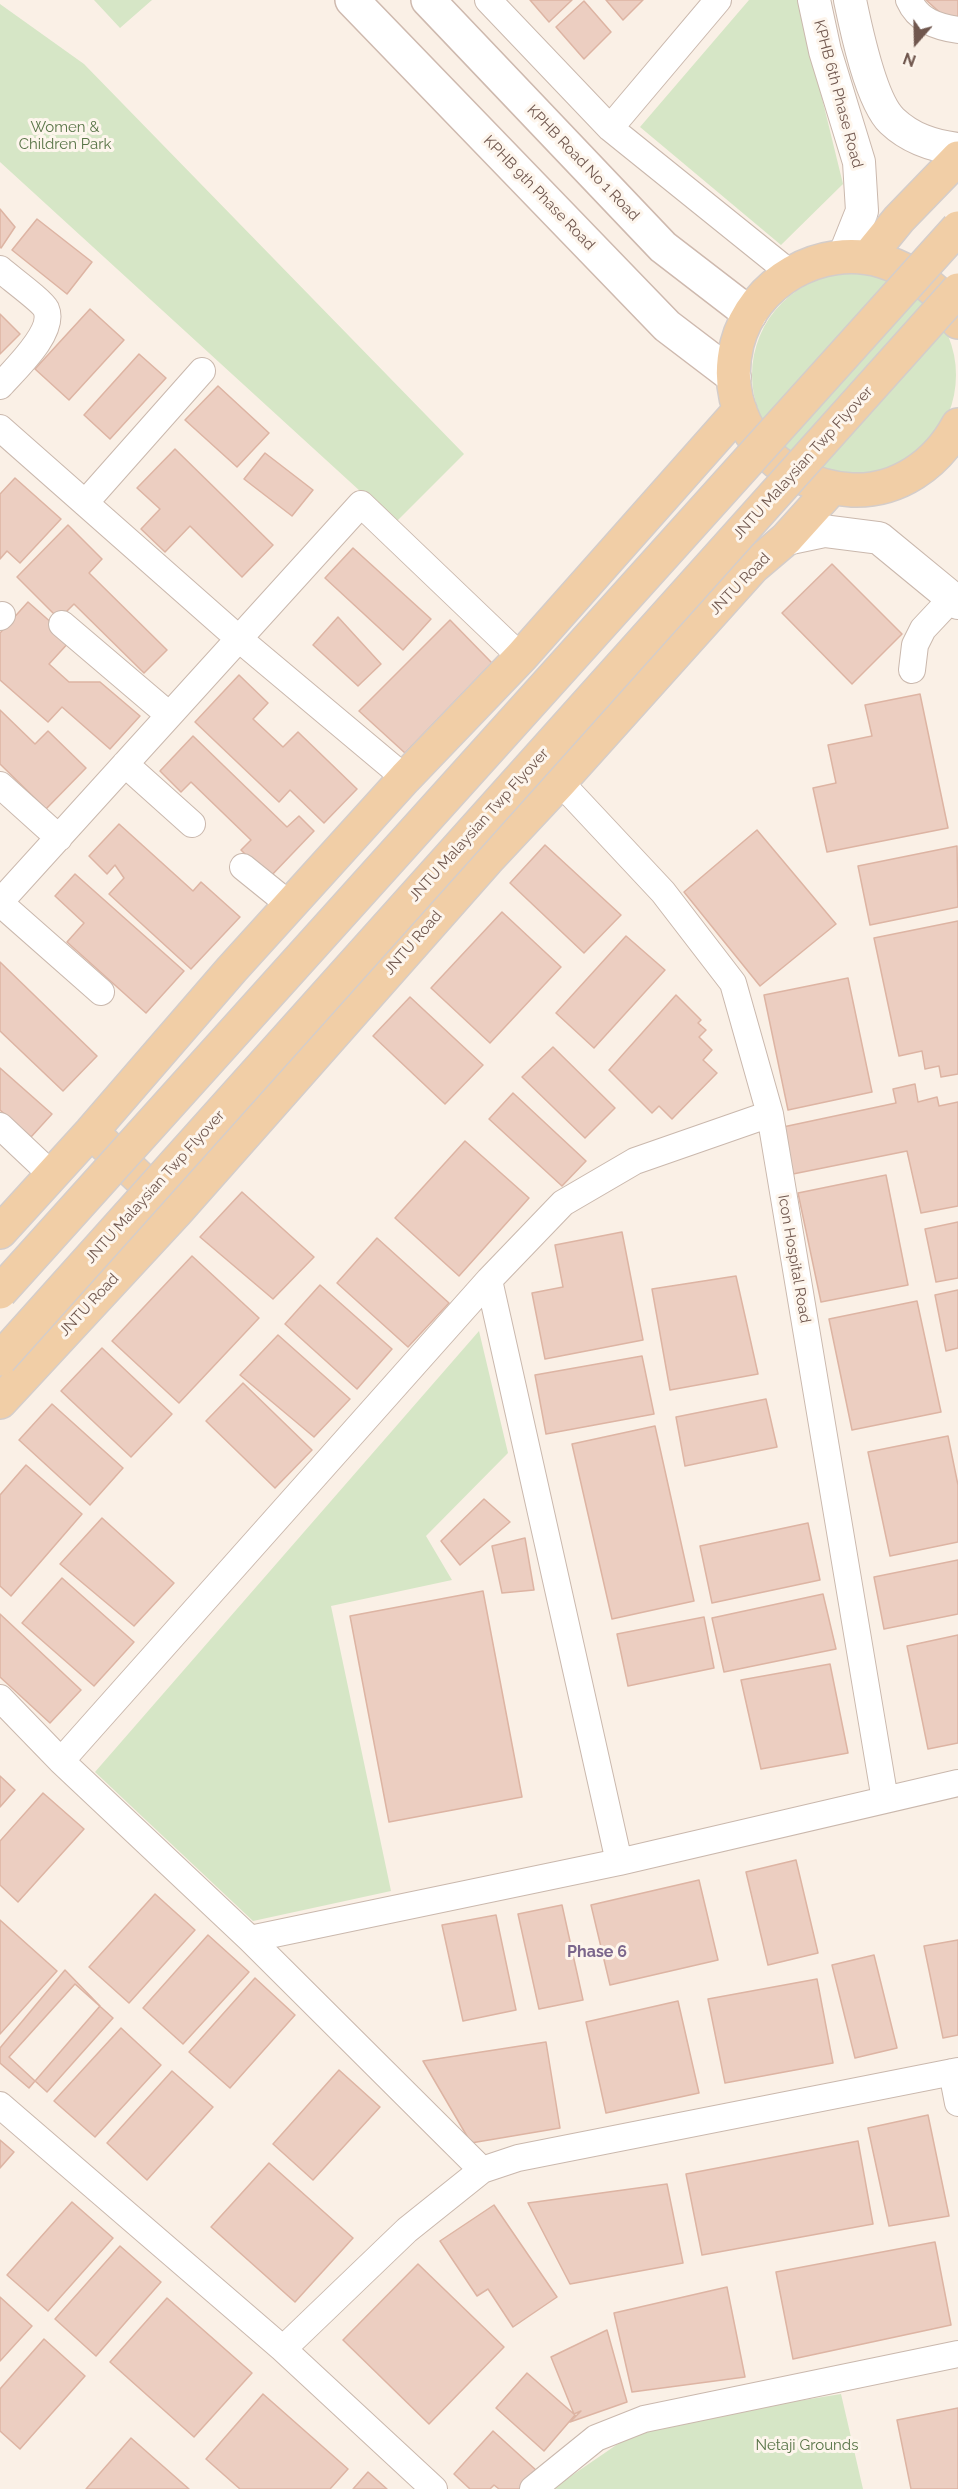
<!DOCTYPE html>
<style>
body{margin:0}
#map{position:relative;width:958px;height:2489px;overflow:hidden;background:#faf0e6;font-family:Raleway,sans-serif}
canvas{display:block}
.north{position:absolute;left:886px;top:12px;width:60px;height:60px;-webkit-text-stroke:4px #fdf5ec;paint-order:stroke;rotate:200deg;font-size:16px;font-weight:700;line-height:24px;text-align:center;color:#70574e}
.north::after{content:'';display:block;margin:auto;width:21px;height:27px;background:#70574e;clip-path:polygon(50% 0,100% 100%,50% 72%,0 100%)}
</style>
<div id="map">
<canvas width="958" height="2489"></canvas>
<div class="north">N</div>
</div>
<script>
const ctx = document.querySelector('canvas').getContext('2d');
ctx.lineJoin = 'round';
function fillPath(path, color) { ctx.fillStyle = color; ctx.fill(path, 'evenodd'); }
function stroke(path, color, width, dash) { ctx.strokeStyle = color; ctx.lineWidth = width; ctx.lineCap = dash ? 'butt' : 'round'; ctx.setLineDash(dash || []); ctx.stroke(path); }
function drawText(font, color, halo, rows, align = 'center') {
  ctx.font = font + ' Raleway,sans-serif'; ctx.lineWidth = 6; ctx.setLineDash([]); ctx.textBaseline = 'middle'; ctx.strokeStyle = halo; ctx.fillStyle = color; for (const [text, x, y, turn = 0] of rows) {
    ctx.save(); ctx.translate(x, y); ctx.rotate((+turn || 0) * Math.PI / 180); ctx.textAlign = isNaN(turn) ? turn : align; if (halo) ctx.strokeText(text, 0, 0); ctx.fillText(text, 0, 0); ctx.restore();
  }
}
const green = new Path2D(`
 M 94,0 L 152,0 L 120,28 Z
 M 749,0 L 798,0 L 843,184 L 781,245 L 640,127 Z
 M 0,4 L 84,64 L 464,454 L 395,523 L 0,162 Z
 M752 375a102 102 0 1 1 204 0a102 102 0 1 1-204 0Z
 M 479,1331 L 508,1453 L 426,1536 L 452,1580 L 331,1606 L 391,1891 L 253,1921 L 95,1772 Z
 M 841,2394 L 863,2489 L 552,2489 L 631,2435 L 711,2415 Z`);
const building = new Path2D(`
 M 530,0 L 572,0 L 549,22 Z
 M 606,0 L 643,0 L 623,20 Z
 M 926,0 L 958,0 L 958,24 L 956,27 Z
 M 584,1 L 611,32 L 584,59 L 556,27 Z
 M 0,209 L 15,227 L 1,248 L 0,247 Z
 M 37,219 L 92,262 L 67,294 L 12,250 Z
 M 90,309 L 124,340 L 69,400 L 35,369 Z
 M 0,314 L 20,334 L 0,354 Z
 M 139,354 L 166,378 L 110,439 L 84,415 Z
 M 218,386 L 269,433 L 237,467 L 185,420 Z
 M 175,449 L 273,545 L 242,577 L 190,526 L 165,552 L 141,529 L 160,509 L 137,488 Z
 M 265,453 L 313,490 L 292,516 L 244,479 Z
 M 15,478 L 61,519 L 20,563 L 7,551 L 0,559 L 0,494 Z
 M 68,525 L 102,559 L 89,573 L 167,650 L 144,673 L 74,604 L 59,619 L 17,577 Z
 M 353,548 L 431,619 L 403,650 L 325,578 Z
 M 832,564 L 902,634 L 852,684 L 782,613 Z
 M 28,602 L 71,640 L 49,664 L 69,682 L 100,682 L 140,716 L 110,749 L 62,707 L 48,722 L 0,680 L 0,633 Z
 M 338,617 L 381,664 L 358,686 L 313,645 Z
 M 450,620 L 492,663 L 405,753 L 359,711 Z
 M 239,675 L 268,703 L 253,719 L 283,747 L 298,732 L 357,789 L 324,823 L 290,790 L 279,802 L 195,722 Z
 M 920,694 L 948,828 L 827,852 L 813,788 L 836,783 L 828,745 L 872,736 L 865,705 Z
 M 0,710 L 35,744 L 48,731 L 86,768 L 46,809 L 0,764 Z
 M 193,736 L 287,827 L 299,816 L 314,831 L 269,878 L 241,850 L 251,840 L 191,782 L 181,792 L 160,771 Z
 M 119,824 L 193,891 L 201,882 L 240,917 L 191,969 L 109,894 L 124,878 L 115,865 L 107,874 L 89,856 Z
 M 757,830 L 836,924 L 760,986 L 684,892 Z
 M 545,845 L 621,915 L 584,953 L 510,883 Z
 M 957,846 L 958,907 L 870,925 L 858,866 Z
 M 75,874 L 184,971 L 146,1013 L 67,942 L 84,923 L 55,896 Z
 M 502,912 L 561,967 L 490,1043 L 431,988 Z
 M 958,921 L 958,1074 L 941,1077 L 939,1066 L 925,1069 L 922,1051 L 899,1056 L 874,938 Z
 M 626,936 L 665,970 L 594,1048 L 556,1013 Z
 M 0,962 L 97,1056 L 63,1091 L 0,1031 Z
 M 848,978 L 872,1092 L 788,1110 L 764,995 Z
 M 676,995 L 701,1020 L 698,1023 L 706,1030 L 699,1037 L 712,1050 L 703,1060 L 717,1073 L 672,1119 L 659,1106 L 652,1113 L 609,1070 Z
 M 410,997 L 483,1065 L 445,1104 L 373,1036 Z
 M 553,1047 L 615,1108 L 585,1138 L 522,1077 Z
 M 0,1068 L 52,1114 L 31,1137 L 0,1110 Z
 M 915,1084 L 918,1102 L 937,1097 L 939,1106 L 958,1102 L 958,1206 L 921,1213 L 907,1151 L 793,1174 L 783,1127 L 896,1103 L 893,1089 Z
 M 513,1093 L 586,1161 L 562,1186 L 489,1119 Z
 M 465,1141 L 529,1198 L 459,1276 L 395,1218 Z
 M 886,1175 L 908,1285 L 821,1302 L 798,1193 Z
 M 242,1192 L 314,1257 L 273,1299 L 200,1237 Z
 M 958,1222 L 958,1278 L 936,1282 L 925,1229 Z
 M 622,1232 L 643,1340 L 545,1359 L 532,1293 L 563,1287 L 555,1245 Z
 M 377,1238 L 449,1303 L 408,1347 L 337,1283 Z
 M 192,1256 L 259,1318 L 179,1403 L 112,1341 Z
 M 736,1276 L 758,1374 L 670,1390 L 652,1289 Z
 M 320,1285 L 392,1349 L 357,1389 L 285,1324 Z
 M 958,1290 L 958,1348 L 946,1351 L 935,1295 Z
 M 917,1301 L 941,1412 L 852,1430 L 829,1319 Z
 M 278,1335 L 350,1399 L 314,1437 L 240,1375 Z
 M 102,1348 L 172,1414 L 131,1457 L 61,1391 Z
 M 642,1356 L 654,1414 L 546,1434 L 535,1375 Z
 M 243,1383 L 312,1450 L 275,1488 L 206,1421 Z
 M 766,1399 L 777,1447 L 685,1466 L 676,1417 Z
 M 52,1404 L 123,1468 L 90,1505 L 19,1440 Z
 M 655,1426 L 694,1601 L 612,1619 L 572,1444 Z
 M 948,1436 L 958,1485 L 958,1542 L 890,1556 L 868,1452 Z
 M 26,1465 L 82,1514 L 11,1596 L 0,1586 L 0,1495 Z
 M 484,1499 L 510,1522 L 460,1565 L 441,1541 Z
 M 102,1518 L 174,1583 L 134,1626 L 60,1564 Z
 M 808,1523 L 820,1580 L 712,1603 L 700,1546 Z
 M 525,1538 L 534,1590 L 502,1593 L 492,1546 Z
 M 958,1560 L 958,1614 L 884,1629 L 874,1577 Z
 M 62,1578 L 134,1642 L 94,1686 L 22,1623 Z
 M 483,1591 L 522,1797 L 389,1822 L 350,1616 Z
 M 823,1594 L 836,1649 L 724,1672 L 712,1618 Z
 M 0,1614 L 81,1690 L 50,1723 L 0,1677 Z
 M 704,1617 L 714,1668 L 628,1686 L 617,1634 Z
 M 958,1635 L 958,1743 L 928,1749 L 907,1646 Z
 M 830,1664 L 848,1753 L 761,1769 L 741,1680 Z
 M 0,1776 L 15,1790 L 0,1807 Z
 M 43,1793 L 84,1829 L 18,1902 L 0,1885 L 0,1841 Z
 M 796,1860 L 818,1953 L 768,1965 L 746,1872 Z
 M 699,1880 L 718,1960 L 610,1985 L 591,1905 Z
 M 155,1894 L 195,1930 L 129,2003 L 89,1967 Z
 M 562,1905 L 583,2000 L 539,2009 L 518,1914 Z
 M 496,1915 L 516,2010 L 463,2021 L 442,1925 Z
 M 0,1920 L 57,1971 L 0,2034 Z
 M 208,1935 L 249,1972 L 183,2044 L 143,2008 Z
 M 958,1940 L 958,2035 L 943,2038 L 924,1946 Z
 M 874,1955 L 897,2048 L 855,2058 L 832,1965 Z
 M 65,1970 L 100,2006 L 29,2088 L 0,2063 L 0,2048 Z
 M 255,1978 L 295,2015 L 230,2088 L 189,2052 Z
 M 817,1979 L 833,2063 L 725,2083 L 708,1999 Z
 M 75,1984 L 113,2018 L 47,2092 L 9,2057 Z
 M 678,2001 L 699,2093 L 606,2113 L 586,2022 Z
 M 121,2028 L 161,2065 L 95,2137 L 54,2101 Z
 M 546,2042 L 560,2128 L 471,2143 L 423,2061 Z
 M 339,2070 L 380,2107 L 313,2180 L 273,2144 Z
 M 172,2071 L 213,2107 L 147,2180 L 107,2143 Z
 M 928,2115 L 949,2216 L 889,2226 L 868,2128 Z
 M 0,2140 L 14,2152 L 0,2168 Z
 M 858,2141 L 873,2224 L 702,2255 L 686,2174 Z
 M 269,2163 L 353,2238 L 295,2302 L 211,2227 Z
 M 667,2184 L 683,2263 L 570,2284 L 528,2203 Z
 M 72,2202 L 113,2238 L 48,2311 L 7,2275 Z
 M 494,2205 L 557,2297 L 513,2327 L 488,2289 L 477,2296 L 440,2241 Z
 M 935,2242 L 951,2325 L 793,2359 L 776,2272 Z
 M 120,2246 L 161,2282 L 96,2356 L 55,2319 Z
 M 418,2264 L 504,2347 L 429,2424 L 343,2340 Z
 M 727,2287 L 745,2377 L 632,2392 L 614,2313 Z
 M 0,2297 L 32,2326 L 0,2361 Z
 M 167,2298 L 252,2373 L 194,2437 L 110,2362 Z
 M 607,2330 L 627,2402 L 570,2422 L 581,2411 L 574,2414 L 551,2357 Z
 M 44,2339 L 85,2376 L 20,2449 L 0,2431 L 0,2389 Z
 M 527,2373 L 575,2415 L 544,2451 L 496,2408 Z
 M 263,2394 L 348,2469 L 330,2489 L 240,2489 L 206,2459 Z
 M 958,2408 L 958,2489 L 911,2489 L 897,2420 Z
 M 493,2431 L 537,2471 L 522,2489 L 499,2489 L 494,2485 L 490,2489 L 470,2489 L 454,2474 Z
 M 131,2438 L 189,2489 L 86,2489 Z
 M 368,2472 L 387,2489 L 353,2489 Z`);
const minor = new Path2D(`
 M 488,0 L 610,128 L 790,273
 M 909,0 C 918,21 938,27 958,30
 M 610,128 L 718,0
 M 0,269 C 9,277 42,301 46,309 C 56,332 14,370 0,386
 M 0,428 L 238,638 L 405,778
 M 85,503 L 202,371
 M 0,617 L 2,615
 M 62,624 L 169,715
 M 912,670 L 915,645 L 923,629 L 953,597
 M 125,764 L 192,824
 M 560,782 L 663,892 L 733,983 L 770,1114 L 885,1800
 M 0,785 L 59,838
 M 243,867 L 290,905
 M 0,902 L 361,504 L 521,657
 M 0,903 L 101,992
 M 0,1126 L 52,1175
 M 489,1280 L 563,1203 L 635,1161 L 770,1114
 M 0,1698 L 61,1761 L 489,1280 L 619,1862
 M 61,1761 L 250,1939 L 482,2170
 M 250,1939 L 619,1862 L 958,1783
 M 952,2072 L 958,2103
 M 0,2105 L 283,2349 L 434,2489
 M 283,2349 L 407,2230 L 482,2170 L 518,2158 L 958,2071
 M 533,2489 L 596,2438 L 644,2419 L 958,2354`);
const tertiary = new Path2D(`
 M 814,0 L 825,51 L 859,162 L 862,211 L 844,256
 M 850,0 C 856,29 871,101 892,121 C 911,139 933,146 958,149
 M 786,539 L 824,531 L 879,538 L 958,603`);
const secondary = new Path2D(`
 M 352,0 L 667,326 L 734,377
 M 428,0 L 663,247 L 750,314`);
const primary = new Path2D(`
 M 868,257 L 899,219 L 958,158
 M 958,322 C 943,291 914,271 882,261 C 821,243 753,282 737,344 C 718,421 776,486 852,490 C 898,492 937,464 958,425
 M 99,1139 L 172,1209
 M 0,1232 L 91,1132 L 232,969 L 405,778 L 521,657 L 740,410
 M 0,1402 L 176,1212 L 487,860 L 560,782 L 753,567 L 786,539 L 831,489`);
const primaryBridge = new Path2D(`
 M 0,1292 L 958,228
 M 0,1359 L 958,290`);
const streetNames = [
 ["KPHB 6th Phase Road",838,94,75],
 ["KPHB Road No 1 Road",583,163,46],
 ["KPHB 9th Phase Road",539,193,46],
 ["JNTU Malaysian Twp Flyover",803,463,-48],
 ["JNTU Road",740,584,-46],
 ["JNTU Malaysian Twp Flyover",479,825,-48],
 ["JNTU Road",413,943,-49],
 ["JNTU Malaysian Twp Flyover",155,1187,-48],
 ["Icon Hospital Road",794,1259,80],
 ["JNTU Road",89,1305,-47]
];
const parkNames = [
 ["Women &",65,127],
 ["Children Park",65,144],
 ["Netaji Grounds",807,2445]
];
const neighbourhoodNames = [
 ["Phase 6",597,1952]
];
fillPath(green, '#d6e6c6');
fillPath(building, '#eccec1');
stroke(building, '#ddb4a3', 1.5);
stroke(minor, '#cab8ad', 28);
stroke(tertiary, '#cab8ad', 34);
stroke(secondary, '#ceb9ae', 36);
stroke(primary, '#d4cdca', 36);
stroke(minor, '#fff', 26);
stroke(tertiary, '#fff', 32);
stroke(secondary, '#fff', 33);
stroke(primary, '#f1cea6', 33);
stroke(primaryBridge, '#d4cdca', 36, []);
stroke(primaryBridge, '#f1cea6', 33);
drawText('15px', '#70574e', '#fdf5ec', streetNames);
drawText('15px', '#587447', '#fdf5ec', parkNames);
drawText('bold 16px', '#7b668c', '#fdf5ec', neighbourhoodNames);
</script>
